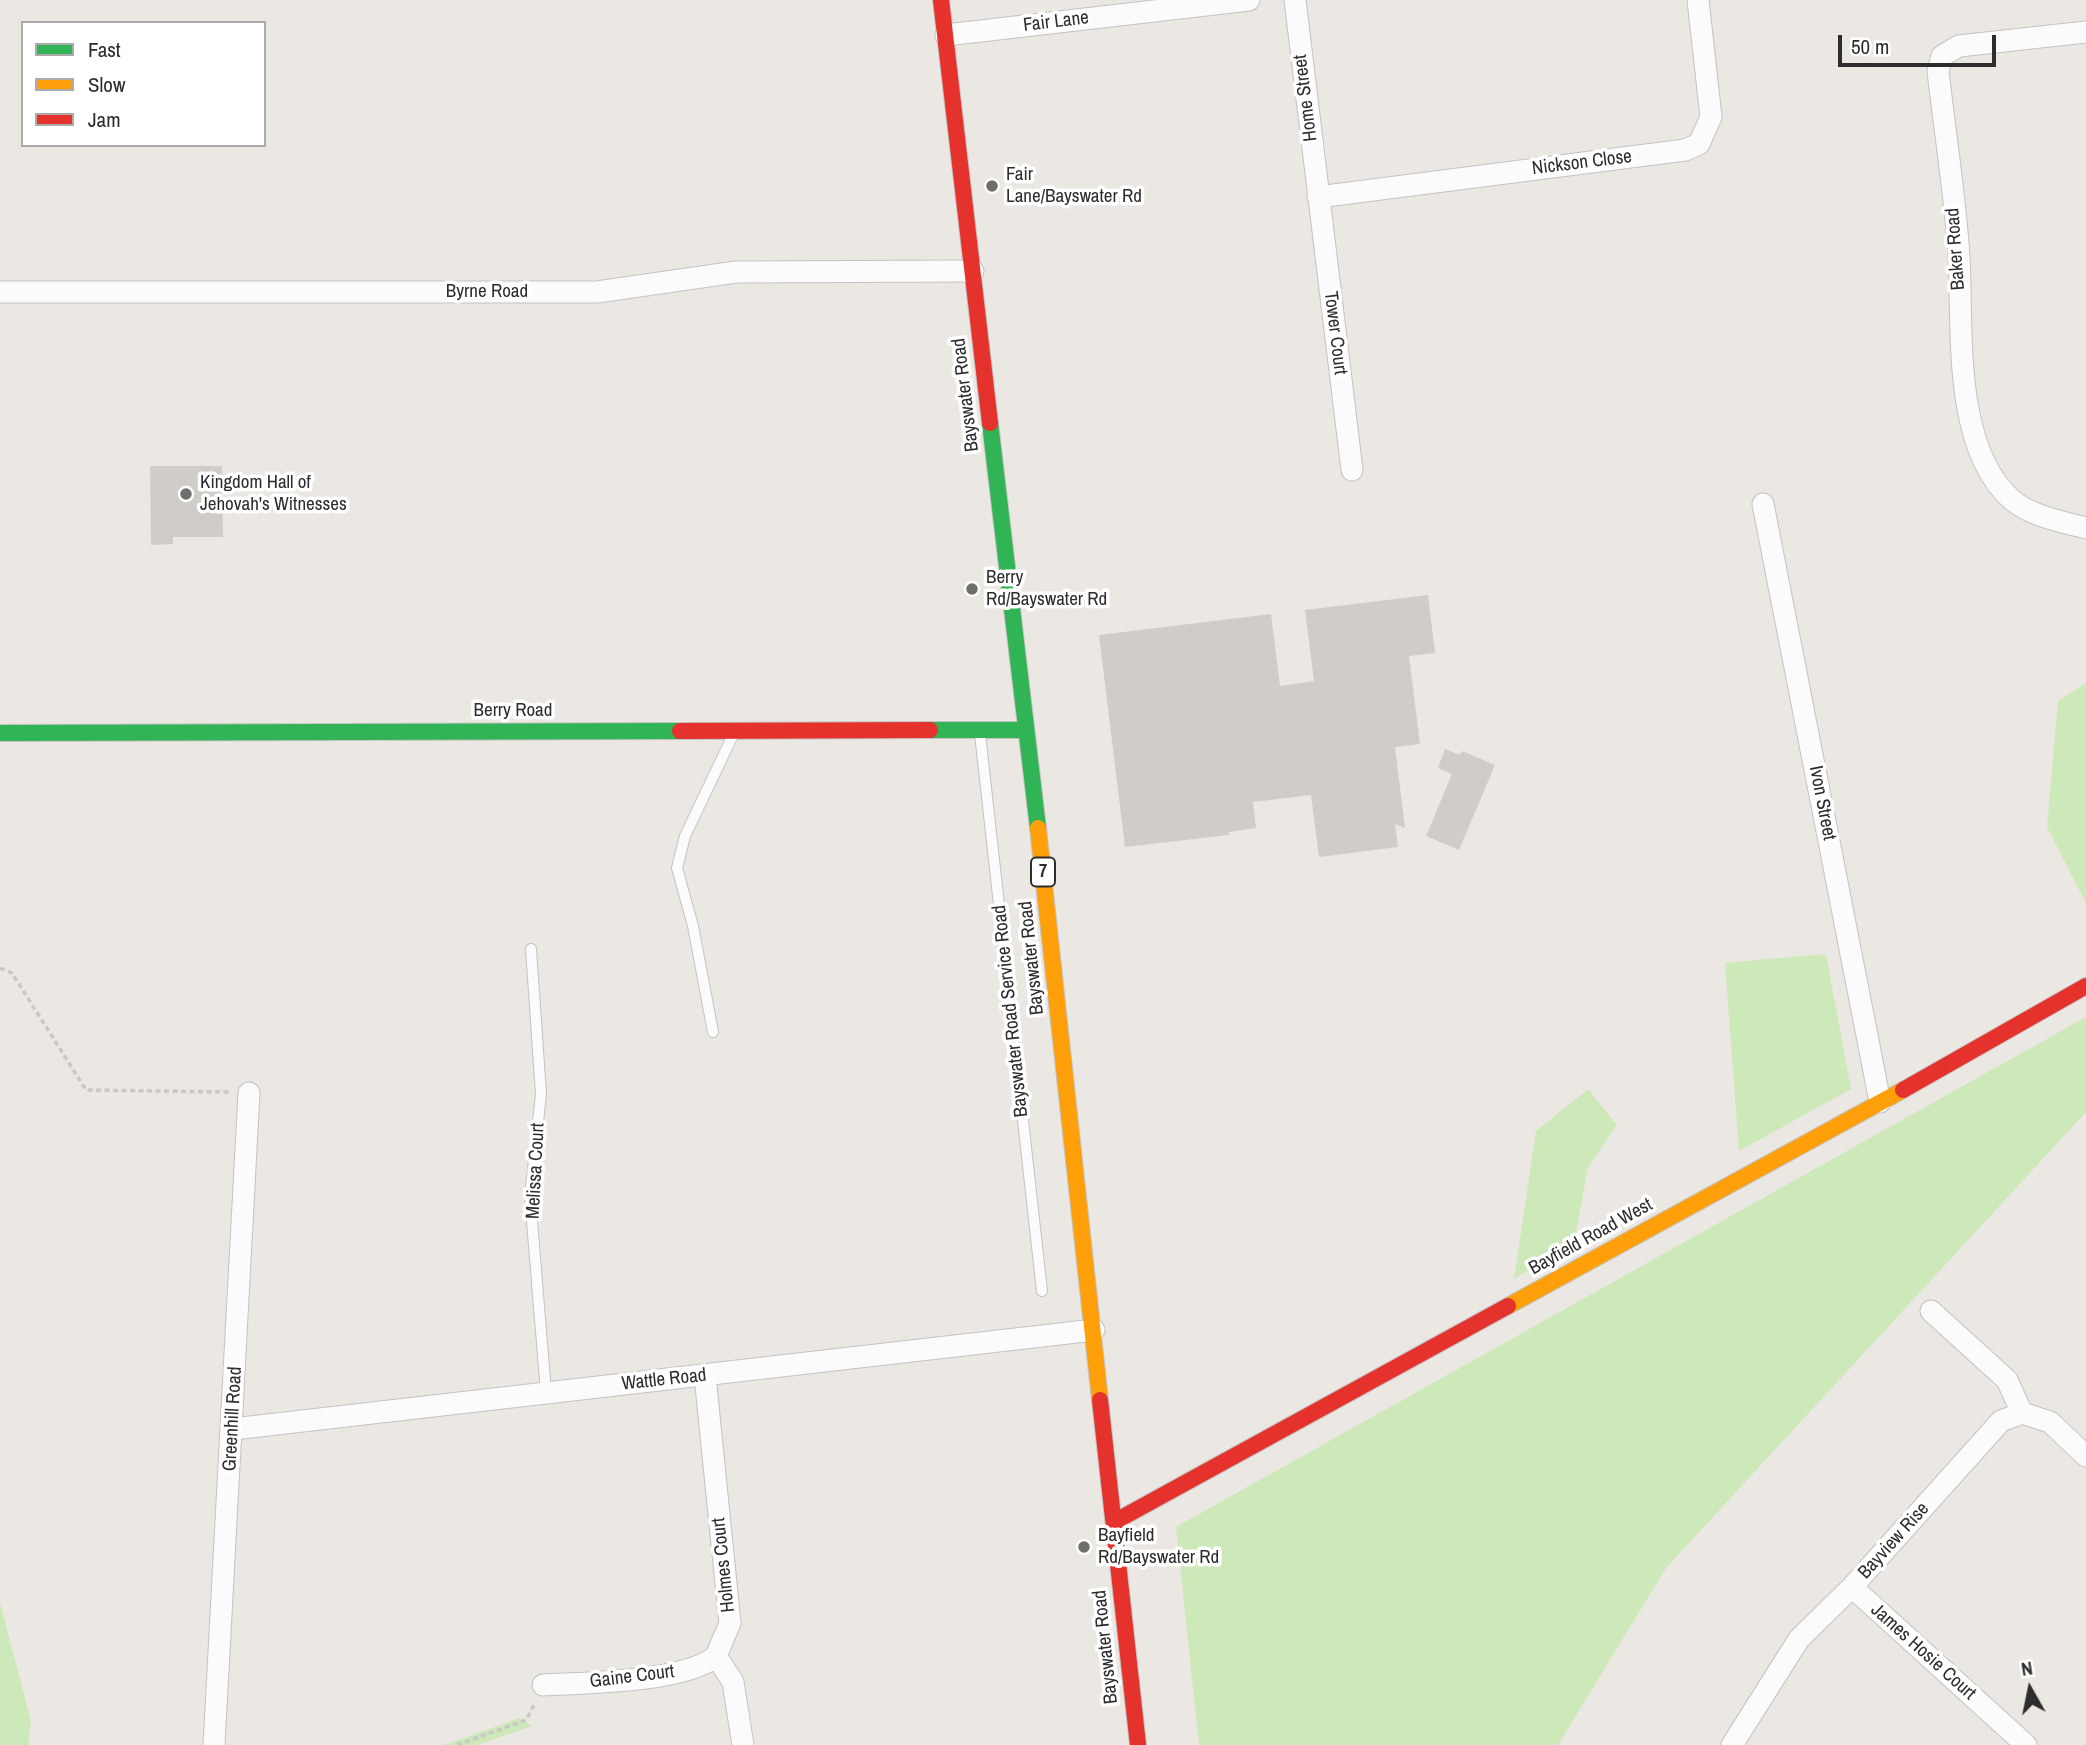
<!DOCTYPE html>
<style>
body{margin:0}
#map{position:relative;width:2086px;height:1745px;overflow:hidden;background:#ebe7e2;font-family:"Archivo Narrow",sans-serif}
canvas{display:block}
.legend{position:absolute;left:21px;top:21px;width:245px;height:126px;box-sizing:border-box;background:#fff;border:2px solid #ababab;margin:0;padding:9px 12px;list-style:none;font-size:21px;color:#2d2d2d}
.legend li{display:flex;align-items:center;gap:14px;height:35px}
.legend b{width:35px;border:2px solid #ababab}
.north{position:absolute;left:1995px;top:1654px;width:70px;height:70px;-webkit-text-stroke:5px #fff;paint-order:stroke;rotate:351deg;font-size:19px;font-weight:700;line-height:28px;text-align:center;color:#2d2d2d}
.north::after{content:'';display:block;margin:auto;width:24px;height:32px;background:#2d2d2d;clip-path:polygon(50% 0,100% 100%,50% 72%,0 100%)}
.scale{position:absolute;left:1838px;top:35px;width:158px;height:32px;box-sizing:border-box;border:4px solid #2d2d2d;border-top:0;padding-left:9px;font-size:21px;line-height:24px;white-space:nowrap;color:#2d2d2d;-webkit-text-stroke:5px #fff;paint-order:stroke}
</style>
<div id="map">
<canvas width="2086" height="1745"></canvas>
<ul class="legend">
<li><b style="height:9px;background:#30b455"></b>Fast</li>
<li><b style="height:9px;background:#ff9f0a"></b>Slow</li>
<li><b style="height:9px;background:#e5322d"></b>Jam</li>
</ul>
<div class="north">N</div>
<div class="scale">50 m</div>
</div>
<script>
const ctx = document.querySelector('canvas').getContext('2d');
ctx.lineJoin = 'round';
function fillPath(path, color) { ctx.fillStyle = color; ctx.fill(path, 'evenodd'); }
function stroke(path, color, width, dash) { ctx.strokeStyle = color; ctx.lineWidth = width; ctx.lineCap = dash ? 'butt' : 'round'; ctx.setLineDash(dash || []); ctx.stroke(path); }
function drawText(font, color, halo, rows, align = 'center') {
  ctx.font = font + ' "Archivo Narrow",sans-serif'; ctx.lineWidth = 7; ctx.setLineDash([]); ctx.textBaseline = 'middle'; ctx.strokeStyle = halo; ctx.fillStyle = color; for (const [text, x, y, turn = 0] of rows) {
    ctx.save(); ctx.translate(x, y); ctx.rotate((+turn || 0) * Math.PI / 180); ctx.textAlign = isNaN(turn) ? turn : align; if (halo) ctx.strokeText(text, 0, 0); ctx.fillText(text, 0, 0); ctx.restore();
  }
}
const green = new Path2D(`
 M 2086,683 L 2086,903 L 2047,827 L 2058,701 Z
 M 1826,954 L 1851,1089 L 1739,1151 L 1725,963 Z
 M 2086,1017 L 2086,1112 L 1666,1568 L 1558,1745 L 1199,1745 L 1176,1527 Z
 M 1588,1089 L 1617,1125 L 1588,1167 L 1574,1243 L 1514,1279 L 1536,1131 Z
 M 0,1603 L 31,1721 L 28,1745 L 0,1745 Z
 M 520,1718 L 532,1726 L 477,1745 L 444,1745 Z`);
const building = new Path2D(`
 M 150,466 L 222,466 L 223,537 L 173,537 L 173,544 L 151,545 Z
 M 1428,595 L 1435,653 L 1409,656 L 1420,744 L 1395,747 L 1405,828 L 1395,824 L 1398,847 L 1319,857 L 1311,795 L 1253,802 L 1256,828 L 1229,832 L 1229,835 L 1125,847 L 1099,635 L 1271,614 L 1280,686 L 1314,681 L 1305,610 Z
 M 1445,749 L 1460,755 L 1462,751 L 1495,765 L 1459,850 L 1426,836 L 1452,774 L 1438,768 Z`);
const path = new Path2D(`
 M 0,968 L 12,973 L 86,1090 L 230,1092
 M 457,1745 L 526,1720 L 535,1703`);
const lane = new Path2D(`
 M 980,734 L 1042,1291
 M 531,949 L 541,1094 L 530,1197 L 546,1392
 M 713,1032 L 693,926 L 677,868 L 685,836 L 734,733`);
const street = new Path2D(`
 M 1295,0 L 1352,470
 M 2086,32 L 1959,46 L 1942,56 L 1938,71 C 1945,133 1955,195 1959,256 C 1963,328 1952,447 2012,500 C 2031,516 2063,522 2086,528
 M 946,35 L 1249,0
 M 1318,197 L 1685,150 L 1699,144 L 1711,117 L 1698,0
 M 0,292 L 597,292 L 736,272 L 973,271
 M 1763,504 L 1880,1102
 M 1931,1311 L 2007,1380 L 2022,1413
 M 705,1376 L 730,1623 L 716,1656 L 733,1682 L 743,1745
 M 233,1429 L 1094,1330
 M 1852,1587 L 2026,1745
 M 543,1685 C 585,1683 686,1682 716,1656
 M 214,1745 L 249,1093
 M 1732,1745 L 1799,1639 L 1852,1587 L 2001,1421 L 2022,1413 L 2050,1422 L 2086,1456`);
const fast = new Path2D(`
 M 990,423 L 1038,828
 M 930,730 L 1026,730
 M 0,733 L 680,731`);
const slow = new Path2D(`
 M 1038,828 L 1100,1400
 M 1508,1306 L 1903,1090`);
const jam = new Path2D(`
 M 941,0 L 990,423
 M 680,731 L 930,730
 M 1903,1090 L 2086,986
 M 1100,1400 L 1138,1745
 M 1114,1522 L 1508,1306`);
const markers = [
 [992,186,7,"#706e6c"],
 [186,494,7,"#706e6c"],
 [972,589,7,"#706e6c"],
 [1084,1547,7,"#706e6c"]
];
const shields = [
 [1043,872,24]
];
const shieldNames = [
 ["7",1043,872]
];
const streetNames = [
 ["Fair Lane",1056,22,-7],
 ["Home Street",1306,98,-97],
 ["Nickson Close",1582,163,-7],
 ["Baker Road",1956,249,-94],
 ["Byrne Road",487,292],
 ["Tower Court",1335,333,83],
 ["Bayswater Road",966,395,-97],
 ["Berry Road",513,711],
 ["Ivon Street",1822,803,79],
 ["Bayswater Road",1032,958,-96],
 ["Bayswater Road Service Road",1011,1011,-96],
 ["Melissa Court",536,1171,-87],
 ["Bayfield Road West",1591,1237,-29],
 ["Wattle Road",664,1380,-6],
 ["Greenhill Road",233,1419,-87],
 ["Bayview Rise",1894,1541,-48],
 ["Holmes Court",724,1565,-96],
 ["Bayswater Road",1106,1647,-96],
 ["James Hosie Court",1923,1652,42],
 ["Gaine Court",632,1677,-7]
];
const poiNames = [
 ["Fair",1006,175],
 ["Lane/Bayswater Rd",1006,197],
 ["Kingdom Hall of",200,483],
 ["Jehovah's Witnesses",200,505],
 ["Berry",986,578],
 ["Rd/Bayswater Rd",986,600],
 ["Bayfield",1098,1536],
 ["Rd/Bayswater Rd",1098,1558]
];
fillPath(green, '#cde9b9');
fillPath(building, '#d0cdc9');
stroke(lane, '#c4c3c3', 12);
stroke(street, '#c4c3c3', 23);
stroke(fast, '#c4c3c3', 18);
stroke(slow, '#c4c3c3', 18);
stroke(jam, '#c4c3c3', 18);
stroke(path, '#c8c8c8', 3.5, [5, 3.5]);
stroke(lane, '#fcfbfb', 10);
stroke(street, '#fcfbfb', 21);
stroke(fast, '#30b455', 16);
stroke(slow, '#ff9f0a', 16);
stroke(jam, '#e5322d', 16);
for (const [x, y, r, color] of markers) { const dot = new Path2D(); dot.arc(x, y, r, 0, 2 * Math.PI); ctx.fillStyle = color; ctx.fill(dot); stroke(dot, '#fff', 2.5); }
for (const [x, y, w] of shields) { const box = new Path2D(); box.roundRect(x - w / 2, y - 14.5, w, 29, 5); ctx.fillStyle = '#fff'; ctx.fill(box); stroke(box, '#2d2d2d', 2); }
drawText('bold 18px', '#2d2d2d', null, shieldNames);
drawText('19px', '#2d2d2d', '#fff', streetNames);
drawText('19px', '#2d2d2d', '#fff', poiNames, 'left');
</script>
